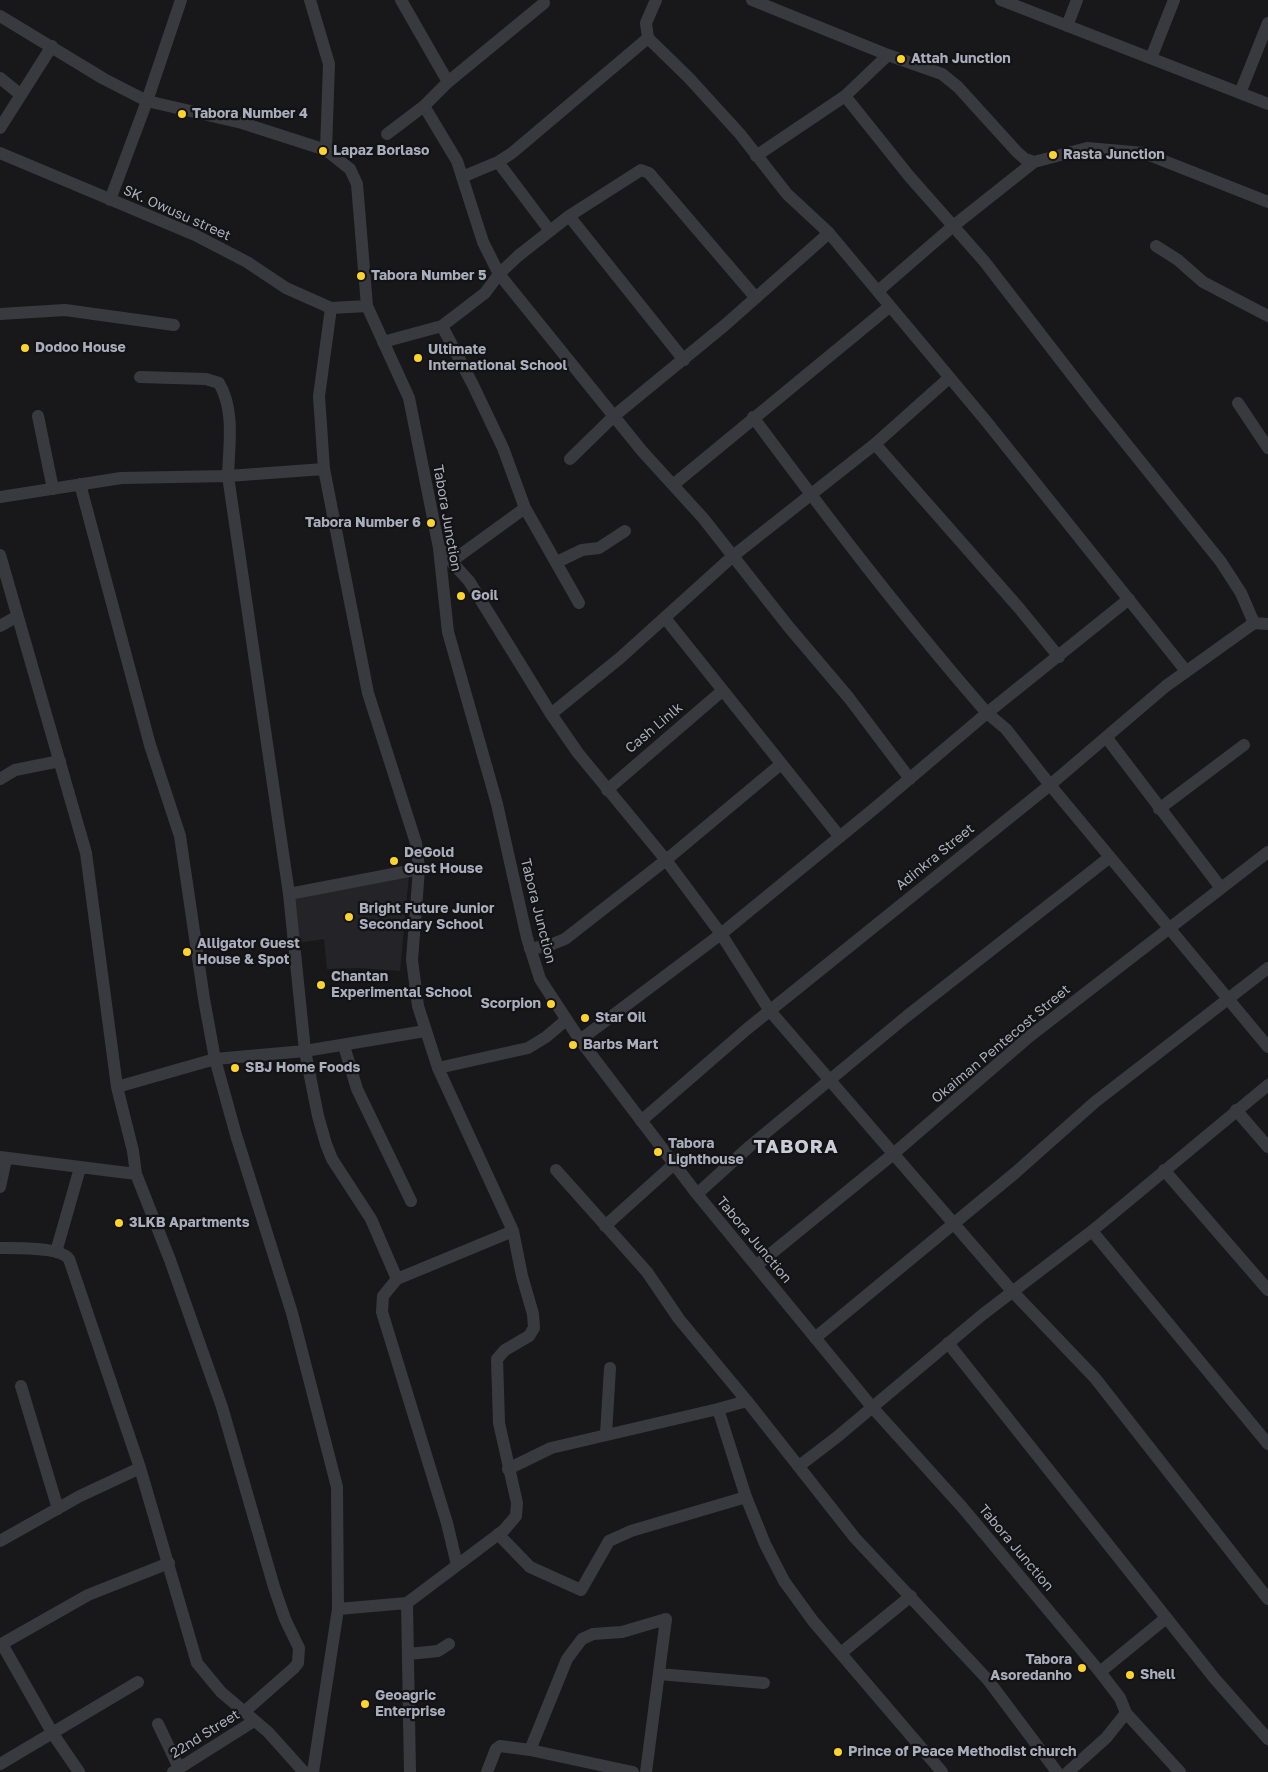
<!DOCTYPE html>
<style>
body{margin:0}
canvas{display:block;background:#18181a}
</style>
<canvas width="1268" height="1772"></canvas>
<script>
const ctx = document.querySelector('canvas').getContext('2d');
ctx.lineJoin = 'round';
function fillPath(path, color) { ctx.fillStyle = color; ctx.fill(path, 'evenodd'); }
function stroke(path, color, width, dash) { ctx.strokeStyle = color; ctx.lineWidth = width; ctx.lineCap = dash ? 'butt' : 'round'; ctx.setLineDash(dash || []); ctx.stroke(path); }
function drawText(font, color, halo, rows, align = 'center') {
  ctx.font = font + ' "Golos Text",sans-serif'; ctx.lineWidth = 4.5; ctx.setLineDash([]); ctx.textBaseline = 'middle'; ctx.strokeStyle = halo; ctx.fillStyle = color; for (const [text, x, y, turn = 0] of rows) {
    ctx.save(); ctx.translate(x, y); ctx.rotate((+turn || 0) * Math.PI / 180); ctx.textAlign = isNaN(turn) ? turn : align; if (halo) ctx.strokeText(text, 0, 0); ctx.fillText(text, 0, 0); ctx.restore();
  }
}
const built = new Path2D(`
 M 409,874 L 400,971 L 359,968 L 327,969 L 324,939 L 297,943 L 292,895 Z`);
const minor = new Path2D(`
 M 310,0 L 329,64 L 326,150
 M 401,0 L 448,82 L 424,106 L 457,161 L 483,242 L 499,274 L 642,451 L 703,518 L 788,626 L 849,698 L 910,779
 M 656,0 L 646,23 L 648,38 L 689,78 L 740,134 L 787,194 L 829,233 L 986,421 L 1186,671
 M 752,0 L 888,55 L 942,74 L 958,87 L 1017,152 L 1025,159 L 1034,162 L 1087,148 L 1144,153 L 1268,202
 M 1001,0 L 1268,104
 M 0,16 L 104,79 L 147,101 L 242,123 L 326,150 L 350,169 L 357,184 L 367,306 L 409,398 L 439,548 L 448,632 L 497,804 L 527,938 L 540,979 L 580,1040 L 697,1194 L 872,1407 L 962,1507 L 1100,1672 L 1120,1698 L 1126,1713
 M 1067,26 L 1077,0
 M 888,55 L 845,96 L 909,176 L 984,261 L 1096,406 L 1221,562 L 1241,593 L 1254,623
 M 1151,58 L 1174,0
 M 0,78 L 21,95
 M 448,82 L 544,3
 M 1240,93 L 1268,23
 M 0,128 L 52,46
 M 387,134 L 424,106
 M 0,153 L 195,235 L 247,262 L 286,288 L 331,308 L 367,306
 M 756,156 L 845,96
 M 498,162 L 550,231
 M 462,177 L 498,162 L 512,153 L 648,38
 M 110,200 L 147,101 L 181,0
 M 569,216 L 684,360
 M 1156,246 L 1178,260 L 1203,282 L 1268,316
 M 878,291 L 952,227 L 1034,162
 M 0,314 L 65,310 L 174,325
 M 442,326 L 473,385 L 503,448 L 525,508 L 579,603
 M 383,342 L 442,326 L 485,293 L 499,274 L 518,256 L 569,216 L 641,170 L 649,173 L 756,298
 M 1238,403 L 1268,448
 M 38,416 L 53,489
 M 753,417 C 828,518 904,618 987,713 L 1006,729 L 1050,785 L 1268,1047
 M 875,444 L 1019,608 L 1059,657
 M 570,459 L 614,416 L 725,325 L 829,233
 M 324,469 L 368,693 L 416,843 L 419,869 L 412,960 L 418,1006 L 438,1068 L 513,1231 L 522,1276 L 533,1314 L 534,1328 L 529,1336 L 505,1350 L 497,1359 L 499,1423 L 517,1503 L 516,1516 L 504,1530 L 407,1603 L 338,1609
 M 80,484 L 150,745 L 180,836 L 204,999 L 215,1059 L 236,1135 L 292,1313 L 337,1487 L 338,1609 L 313,1772
 M 673,485 L 889,307
 M 0,497 L 121,478 L 228,476 L 324,469 L 319,396 L 331,308
 M 439,548 L 469,581 L 551,714 L 578,753 L 666,860 L 721,934 L 770,1011 L 1012,1291 L 1095,1378 L 1268,1599
 M 0,555 L 86,853 L 117,1087 L 133,1151 L 136,1174 L 170,1260 L 222,1407 L 274,1587 L 285,1619 L 299,1648 L 298,1663 L 294,1668 L 244,1712
 M 452,561 L 525,508
 M 557,562 L 582,550 L 599,548 L 625,531
 M 665,618 L 840,837
 M 1254,623 L 1268,624
 M 0,626 L 16,617
 M 551,714 L 620,658 L 733,556 L 875,444 L 949,378
 M 1106,737 L 1221,888
 M 0,779 L 15,770 L 60,761
 M 607,790 L 722,691
 M 1159,809 L 1244,745
 M 289,894 L 419,869
 M 530,949 L 550,945 L 565,939 L 666,860 L 781,764
 M 580,1040 L 721,934 L 875,808 L 987,713 L 1129,599
 M 344,1046 L 357,1089 L 411,1201
 M 438,1068 L 528,1048 L 546,1037 L 566,1020
 M 117,1087 L 215,1059 L 305,1051 L 289,894 L 228,476 C 229,445 235,410 219,383 L 206,379 L 140,377
 M 1236,1110 L 1268,1147
 M 641,1121 L 747,1029 L 1050,785 L 1166,686 L 1254,623
 M 0,1157 L 136,1174
 M 556,1170 L 647,1272 L 679,1319 L 747,1401 L 855,1538 L 988,1680 L 1057,1772
 M 1164,1170 L 1268,1290
 M 0,1187 L 6,1159
 M 697,1194 L 750,1146 L 907,1016 L 1110,857
 M 605,1226 L 674,1164
 M 1092,1231 L 1268,1444
 M 0,1248 C 14,1248 61,1247 69,1259 L 140,1468 L 197,1663 L 221,1692 L 268,1732 L 304,1772
 M 56,1252 L 80,1168
 M 757,1265 L 892,1155 L 1030,1036 L 1268,852
 M 397,1279 L 371,1219 L 332,1159 L 326,1144 L 318,1116 L 305,1051 L 425,1031
 M 815,1338 L 1015,1173 L 1095,1102 L 1268,968
 M 948,1343 L 1215,1679 L 1268,1739
 M 21,1386 L 58,1509
 M 718,1409 L 746,1497 L 765,1544 L 784,1581 L 813,1621 L 942,1772
 M 606,1434 L 610,1368
 M 799,1466 L 837,1437 L 982,1315 L 1092,1231 L 1268,1085
 M 508,1469 L 551,1448 L 718,1409 L 747,1401
 M 498,1534 L 530,1567 L 581,1590 L 609,1541 L 631,1531 L 746,1497
 M 0,1541 L 80,1496 L 140,1468
 M 457,1565 L 447,1523 L 382,1312 L 383,1296 L 397,1279 L 513,1231
 M 407,1603 L 410,1772
 M 2,1644 L 53,1734 L 79,1772
 M 0,1645 L 88,1595 L 169,1563
 M 841,1653 L 911,1596
 M 409,1654 L 438,1651 L 449,1644
 M 1100,1672 L 1166,1618
 M 659,1674 L 764,1683
 M 1126,1713 L 1180,1772
 M 158,1724 L 179,1768
 M 530,1750 L 567,1659 L 582,1639 L 593,1634 L 622,1632 L 666,1619 L 646,1772
 M 0,1764 L 138,1682
 M 173,1772 L 254,1721
 M 487,1772 L 496,1749 L 500,1746 L 530,1750 L 633,1772
 M 1068,1772 L 1106,1738 L 1126,1713`);
const markers = [
 [901,59,5,"#fdd32d"],
 [182,114,5,"#fdd32d"],
 [323,151,5,"#fdd32d"],
 [1053,155,5,"#fdd32d"],
 [361,276,5,"#fdd32d"],
 [25,348,5,"#fdd32d"],
 [418,358,5,"#fdd32d"],
 [431,523,5,"#fdd32d"],
 [461,596,5,"#fdd32d"],
 [394,861,5,"#fdd32d"],
 [349,917,5,"#fdd32d"],
 [187,952,5,"#fdd32d"],
 [321,985,5,"#fdd32d"],
 [551,1004,5,"#fdd32d"],
 [585,1018,5,"#fdd32d"],
 [573,1045,5,"#fdd32d"],
 [235,1068,5,"#fdd32d"],
 [658,1152,5,"#fdd32d"],
 [119,1223,5,"#fdd32d"],
 [1082,1668,5,"#fdd32d"],
 [1130,1675,5,"#fdd32d"],
 [365,1704,5,"#fdd32d"],
 [838,1752,5,"#fdd32d"]
];
const poiNames = [
 ["Attah Junction",911,59],
 ["Tabora Number 4",192,114],
 ["Lapaz Borlaso",333,151],
 ["Rasta Junction",1063,155],
 ["Tabora Number 5",371,276],
 ["Dodoo House",35,348],
 ["Ultimate",428,350],
 ["International School",428,366],
 ["Tabora Number 6",421,523,"right"],
 ["Goil",471,596],
 ["DeGold",404,853],
 ["Gust House",404,869],
 ["Bright Future Junior",359,909],
 ["Secondary School",359,925],
 ["Alligator Guest",197,944],
 ["House & Spot",197,960],
 ["Chantan",331,977],
 ["Experimental School",331,993],
 ["Scorpion",541,1004,"right"],
 ["Star Oil",595,1018],
 ["Barbs Mart",583,1045],
 ["SBJ Home Foods",245,1068],
 ["Tabora",668,1144],
 ["Lighthouse",668,1160],
 ["3LKB Apartments",129,1223],
 ["Tabora",1072,1660,"right"],
 ["Asoredanho",1072,1676,"right"],
 ["Shell",1140,1675],
 ["Geoagric",375,1696],
 ["Enterprise",375,1712],
 ["Prince of Peace Methodist church",848,1752]
];
const streetNames = [
 ["SK. Owusu street",177,213,24],
 ["Tabora Junction",447,518,80],
 ["Cash Linlk",654,728,-40],
 ["Adinkra Street",935,857,-39],
 ["Tabora Junction",538,911,76],
 ["Okaiman Pentecost Street",1001,1044,-40],
 ["Tabora Junction",754,1240,50],
 ["Tabora Junction",1016,1548,50],
 ["22nd Street",205,1734,-32]
];
const districtNames = [
 ["TABORA",796,1147]
];
fillPath(built, '#242428');
stroke(minor, '#393940', 12);
for (const [x, y, r, color] of markers) { const dot = new Path2D(); dot.arc(x, y, r, 0, 2 * Math.PI); ctx.fillStyle = color; ctx.fill(dot); stroke(dot, '#131315', 2); }
drawText('bold 14px', '#aaadbb', '#131315', poiNames, 'left');
drawText('14px', '#aaadbb', '#131315', streetNames);
ctx.letterSpacing = '1px';
drawText('bold 19px', '#cbccd7', '#131315', districtNames);
ctx.letterSpacing = '0px';
</script>
